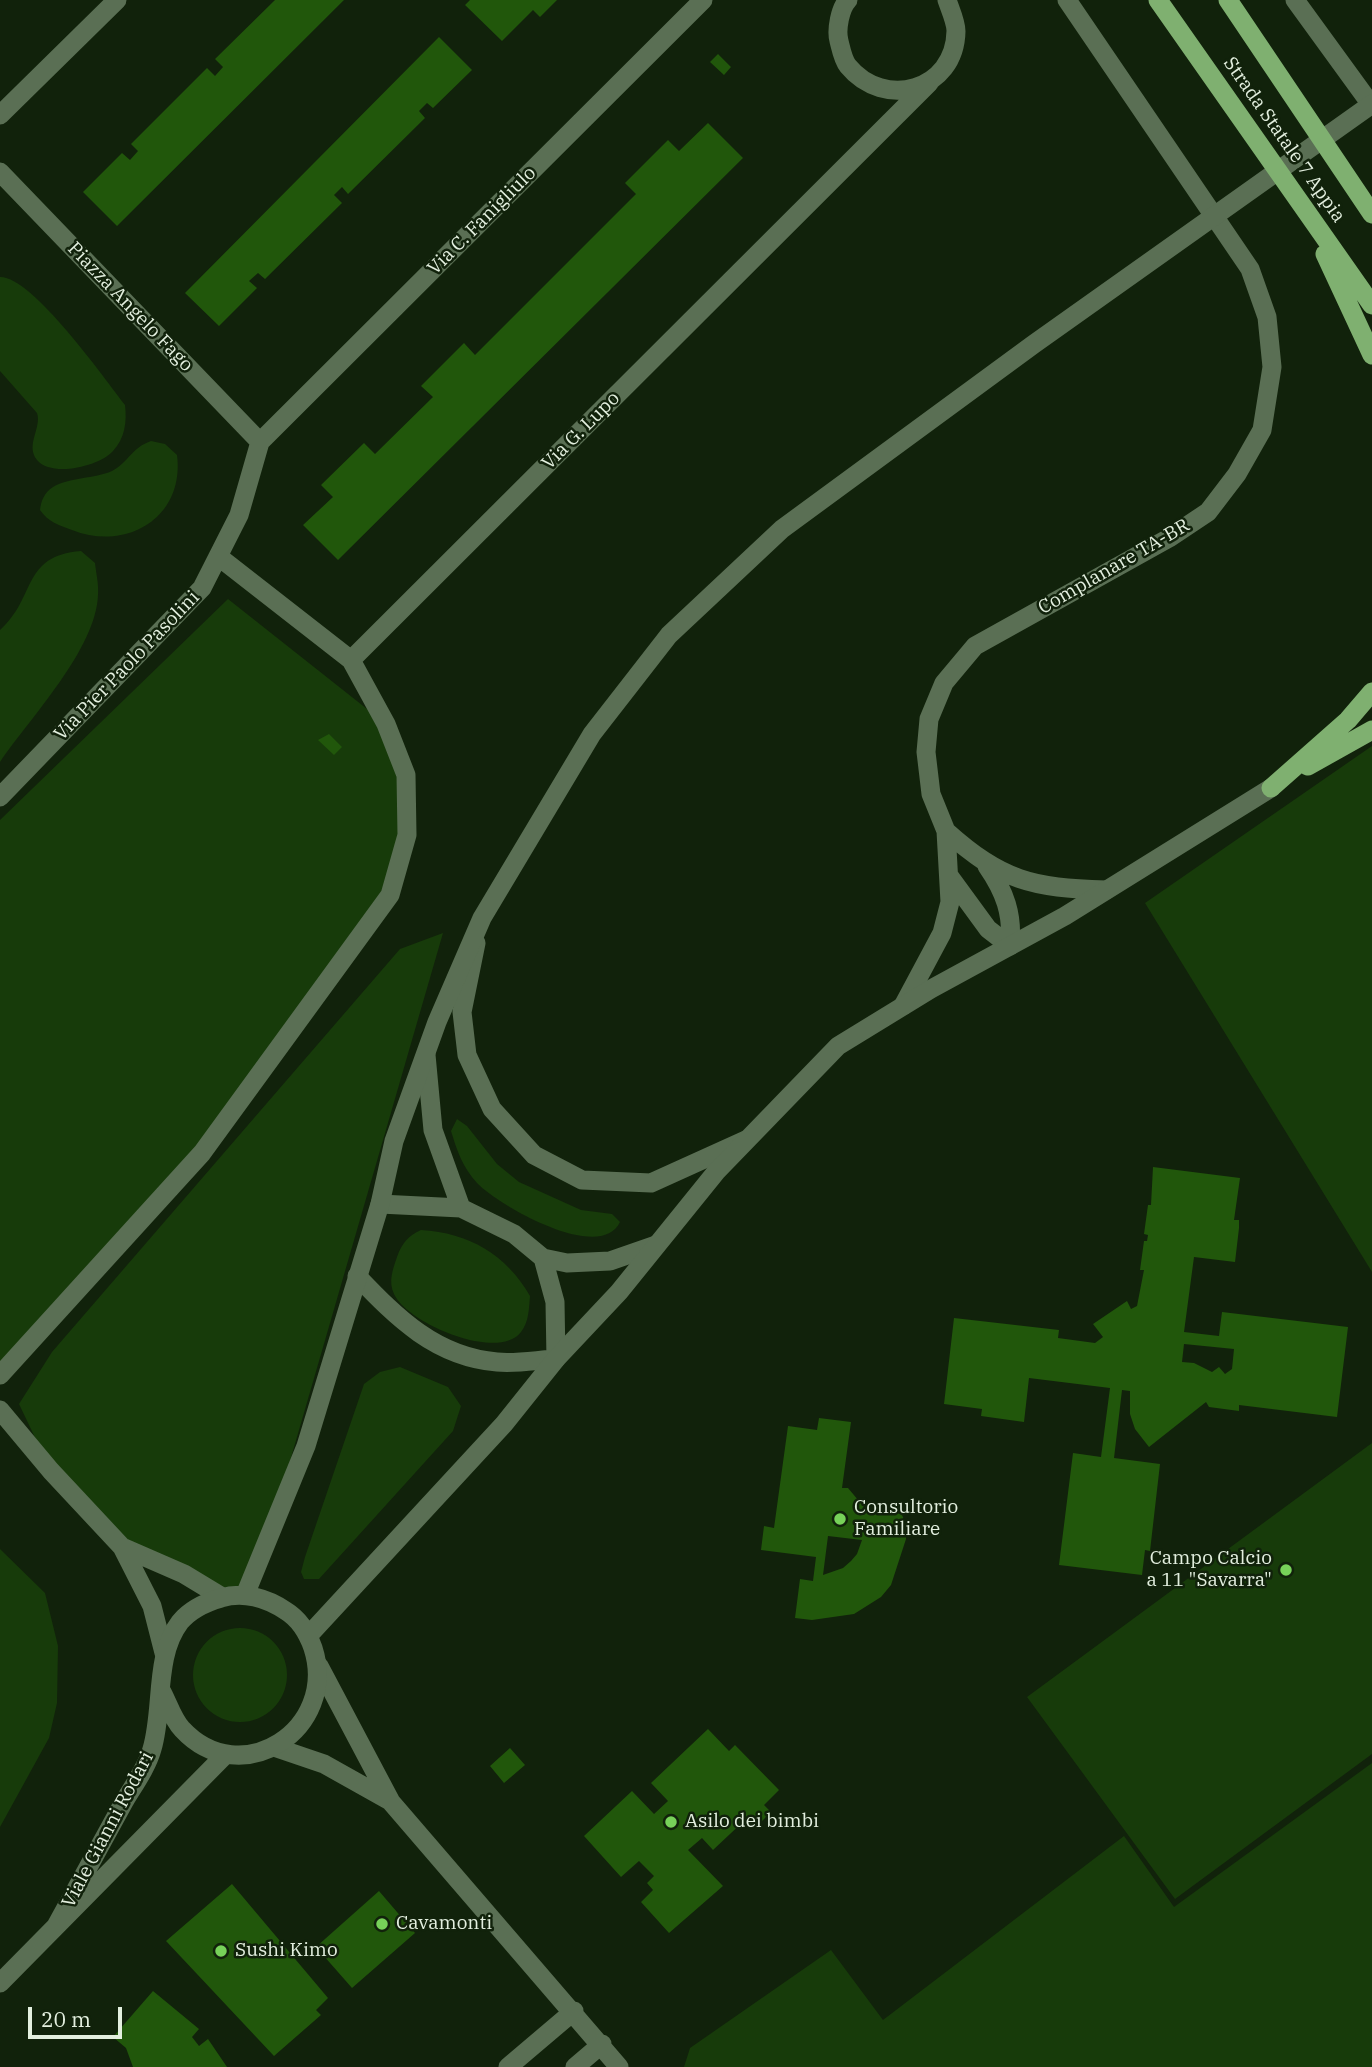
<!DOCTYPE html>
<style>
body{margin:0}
#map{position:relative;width:1372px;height:2067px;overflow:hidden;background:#11220b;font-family:"IBM Plex Serif",serif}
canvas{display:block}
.scale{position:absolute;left:28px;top:2007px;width:94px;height:32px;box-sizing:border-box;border:4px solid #e3efdf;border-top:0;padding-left:9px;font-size:21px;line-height:24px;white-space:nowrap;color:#e3efdf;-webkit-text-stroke:5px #11220b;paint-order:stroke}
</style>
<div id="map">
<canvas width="1372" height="2067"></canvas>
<div class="scale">20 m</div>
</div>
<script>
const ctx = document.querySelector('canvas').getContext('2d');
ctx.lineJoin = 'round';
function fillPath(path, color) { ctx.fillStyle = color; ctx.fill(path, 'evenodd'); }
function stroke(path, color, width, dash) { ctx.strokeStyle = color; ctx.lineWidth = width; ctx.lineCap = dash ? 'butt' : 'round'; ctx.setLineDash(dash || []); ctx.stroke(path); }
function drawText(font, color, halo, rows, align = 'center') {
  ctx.font = font + ' "IBM Plex Serif",serif'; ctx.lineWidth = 5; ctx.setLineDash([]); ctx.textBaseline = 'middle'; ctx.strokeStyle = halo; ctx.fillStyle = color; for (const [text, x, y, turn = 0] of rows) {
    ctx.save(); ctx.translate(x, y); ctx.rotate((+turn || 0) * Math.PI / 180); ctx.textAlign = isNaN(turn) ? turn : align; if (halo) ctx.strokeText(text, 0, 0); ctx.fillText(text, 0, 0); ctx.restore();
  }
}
const green = new Path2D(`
 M 0,277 C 32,276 105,379 125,405 C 127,422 125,438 113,451 C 100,466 52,478 37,460 C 25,445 42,428 37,413 L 0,371 Z
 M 151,441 L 165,444 L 177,455 C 185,517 127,552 72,530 C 59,525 48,522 40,510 C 41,501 44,493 53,487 C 70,477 94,479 112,471 C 129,462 131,448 151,441 Z
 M 81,551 L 95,563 C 96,573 99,585 98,595 C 96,649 31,717 0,762 L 0,630 C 37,597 21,556 81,551 Z
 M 228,599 L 386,724 L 406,775 L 390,895 L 202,1153 L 0,1375 L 0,820 Z
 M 1372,746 L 1372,1272 L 1145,903 Z
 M 443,933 L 268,1537 L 245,1595 L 222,1597 L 122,1547 L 51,1471 L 19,1404 L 52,1352 L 400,949 Z
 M 457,1119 L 467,1126 L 497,1164 L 519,1182 L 581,1210 L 612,1214 L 620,1222 C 600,1264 498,1205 477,1183 C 463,1168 457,1151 451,1131 Z
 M 421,1230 C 469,1233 506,1254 530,1296 C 529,1308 529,1322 521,1332 C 498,1362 407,1323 394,1294 C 388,1281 393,1269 397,1257 C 402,1243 408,1236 421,1230 Z
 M 400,1367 L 448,1387 L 461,1406 L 453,1431 L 319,1579 L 304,1579 L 301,1572 L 305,1557 L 364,1384 L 380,1372 Z
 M 1372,1443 L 1372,1754 L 1175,1899 L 1027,1697 Z
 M 0,1549 L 45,1593 L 58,1646 L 57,1703 L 49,1738 L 0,1827 Z
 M193 1675a47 47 0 1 1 94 0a47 47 0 1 1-94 0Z
 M 1372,1763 L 1372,2067 L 684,2067 L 690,2048 L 831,1950 L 883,2020 L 1124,1836 L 1174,1907 Z`);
const building = new Path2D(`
 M 275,0 L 344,0 L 117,226 L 83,192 L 122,153 L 130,160 L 138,151 L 131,144 L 207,68 L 215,76 L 223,67 L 215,59 Z
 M 470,0 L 557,0 L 540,17 L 533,10 L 502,41 L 465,5 Z
 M 439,37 L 472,70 L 433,108 L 427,103 L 419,111 L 425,118 L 348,194 L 342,187 L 334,195 L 342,203 L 265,279 L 258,273 L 249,281 L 257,288 L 219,326 L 185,293 Z
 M 718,54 L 731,67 L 724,75 L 710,62 Z
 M 708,123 L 743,158 L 338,560 L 303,525 L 333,497 L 321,485 L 364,443 L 375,454 L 433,397 L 421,386 L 464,343 L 475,355 L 636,194 L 625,183 L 668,140 L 679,151 Z
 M 329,734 L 342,747 L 334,755 L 318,740 Z
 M 1153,1167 L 1240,1178 L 1234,1220 L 1239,1220 L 1239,1228 L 1235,1262 L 1194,1257 L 1184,1332 L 1219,1336 L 1222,1312 L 1348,1327 L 1337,1417 L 1239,1405 L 1239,1411 L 1209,1407 L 1206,1402 L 1149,1447 L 1135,1429 L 1130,1414 L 1130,1391 L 1122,1390 L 1114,1458 L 1160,1464 L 1150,1551 L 1145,1550 L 1142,1575 L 1059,1565 L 1073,1453 L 1101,1457 L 1110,1388 L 1029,1378 L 1024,1422 L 981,1416 L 982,1409 L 944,1404 L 954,1318 L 1059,1330 L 1058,1338 L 1095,1343 L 1103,1337 L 1093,1324 L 1127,1301 L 1131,1309 L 1137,1306 L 1144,1270 L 1140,1270 L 1144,1241 L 1147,1241 L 1148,1235 L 1144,1234 L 1148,1205 L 1151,1205 ZM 1184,1344 L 1234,1349 L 1232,1369 L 1225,1374 L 1219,1367 L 1212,1372 L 1194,1363 L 1182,1362 Z
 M 819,1418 L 851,1422 L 842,1488 L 848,1488 L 869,1513 L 897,1502 L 906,1525 L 906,1539 L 891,1585 L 881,1597 L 854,1614 L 812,1620 L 795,1618 L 800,1579 L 813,1581 L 816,1557 L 761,1550 L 764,1526 L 774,1528 L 788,1426 L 817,1430 ZM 828,1536 L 862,1540 L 857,1554 L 851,1561 L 843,1568 L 823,1575 Z
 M 708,1729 L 729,1751 L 735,1745 L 779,1790 L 764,1805 L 771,1812 L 756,1827 L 747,1818 L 713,1850 L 702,1838 L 688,1850 L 723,1886 L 669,1933 L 641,1902 L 653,1890 L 647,1883 L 654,1876 L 639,1861 L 621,1877 L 584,1836 L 632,1791 L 654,1814 L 668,1801 L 651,1783 Z
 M 510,1748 L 525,1765 L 504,1783 L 490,1766 Z
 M 232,1884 L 328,1998 L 316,2010 L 321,2015 L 274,2056 L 166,1941 Z
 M 379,1891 L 415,1933 L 352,1988 L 316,1947 Z
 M 153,1991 L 199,2029 L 192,2037 L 199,2046 L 208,2039 L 227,2067 L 133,2067 L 126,2048 L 113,2037 Z`);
const minor = new Path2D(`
 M 848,0 C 840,8 836,30 839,41 C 841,49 843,60 848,66 C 884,110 955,91 956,31 C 956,22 950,9 947,0
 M 1295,0 L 1372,106
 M 0,115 L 117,0
 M 0,172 L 260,442
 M 219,557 L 351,660 L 929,83
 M 0,797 L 202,588 L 239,515 L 260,442 L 703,0
 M 946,831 C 1002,881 1032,888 1106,890
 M 987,866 C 1005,892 1013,914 1010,946
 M 950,877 L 988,929 L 1010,946
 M 476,943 L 462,1012 L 467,1055 L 492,1109 L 534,1155 L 582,1180 L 651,1183 L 746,1140
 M 903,1006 L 942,933 L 950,902 L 946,831 L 931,794 L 926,752 L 929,719 L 944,683 L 975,646 L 1169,538 L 1208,512 L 1237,474 L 1262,430 L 1272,367 L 1267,317 L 1250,269 L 1067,0
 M 426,1055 L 433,1130 L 461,1208
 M 380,1204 L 461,1208 L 514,1234 L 543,1258 L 567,1263 L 610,1261 L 656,1245
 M 357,1276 C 397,1318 436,1357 497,1362 C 516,1364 537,1360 556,1359 L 555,1302 L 543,1258
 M 0,1375 L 202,1153 L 390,895 L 407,835 L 406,775 L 386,724 L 351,660
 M 0,1410 L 51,1471 L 122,1547 L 152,1606 L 164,1653
 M 122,1547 L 184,1574 L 222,1597
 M 319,1666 L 391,1802 L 619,2067
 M 274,1747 L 324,1764 L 390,1801
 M 508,2067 L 574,2011
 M 575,2067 L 602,2044`);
const tertiary = new Path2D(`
 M 245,1595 L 306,1446 L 380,1204 L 394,1141 L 437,1022 L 482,918 L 592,734 L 669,635 L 782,529 L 1034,344 L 1372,104
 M 309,1635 L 504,1424 L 556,1359 L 619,1292 L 716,1172 L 838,1046 L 931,989 L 1065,916 L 1271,788
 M 56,1926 C 79,1884 102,1842 125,1800 C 134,1785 147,1767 152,1749 C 164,1709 154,1656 180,1622 C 190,1610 207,1602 221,1598 C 243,1591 267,1598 286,1611 C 299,1619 308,1634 313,1648 C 339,1729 241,1793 182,1729 C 173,1720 168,1703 162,1692
 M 0,1983 L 226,1754`);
const trunk = new Path2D(`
 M 1158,0 L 1372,305
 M 1228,0 L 1372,214
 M 1325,254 L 1372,355
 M 1308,766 L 1372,730
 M 1271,788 L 1348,720 L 1372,692`);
const markers = [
 [840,1519,7,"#77d259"],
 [1286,1570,7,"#77d259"],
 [671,1822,7,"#77d259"],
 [382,1924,7,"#77d259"],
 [221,1951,7,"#77d259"]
];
const streetNames = [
 ["Strada Statale 7 Appia",1284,140,55],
 ["Via C. Fanigliulo",482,221,-45],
 ["Piazza Angelo Fago",130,307,46],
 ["Via G. Lupo",581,431,-45],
 ["Complanare TA-BR",1114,567,-30],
 ["Via Pier Paolo Pasolini",127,666,-46],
 ["Viale Gianni Rodari",108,1830,-62]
];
const poiNames = [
 ["Consultorio",854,1508],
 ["Familiare",854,1530],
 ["Campo Calcio",1272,1559,"right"],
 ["a 11 \"Savarra\"",1272,1581,"right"],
 ["Asilo dei bimbi",685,1822],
 ["Cavamonti",396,1924],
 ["Sushi Kimo",235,1951]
];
fillPath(green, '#173b0a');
fillPath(building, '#21570b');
stroke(minor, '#5a6f54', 19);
stroke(tertiary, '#5a6f54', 19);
stroke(trunk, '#7fb070', 19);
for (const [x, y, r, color] of markers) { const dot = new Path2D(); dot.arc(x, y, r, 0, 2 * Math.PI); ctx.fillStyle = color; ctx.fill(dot); stroke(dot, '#11220b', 2.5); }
drawText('19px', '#e3efdf', '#11220b', streetNames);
drawText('19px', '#e3efdf', '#11220b', poiNames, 'left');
</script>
